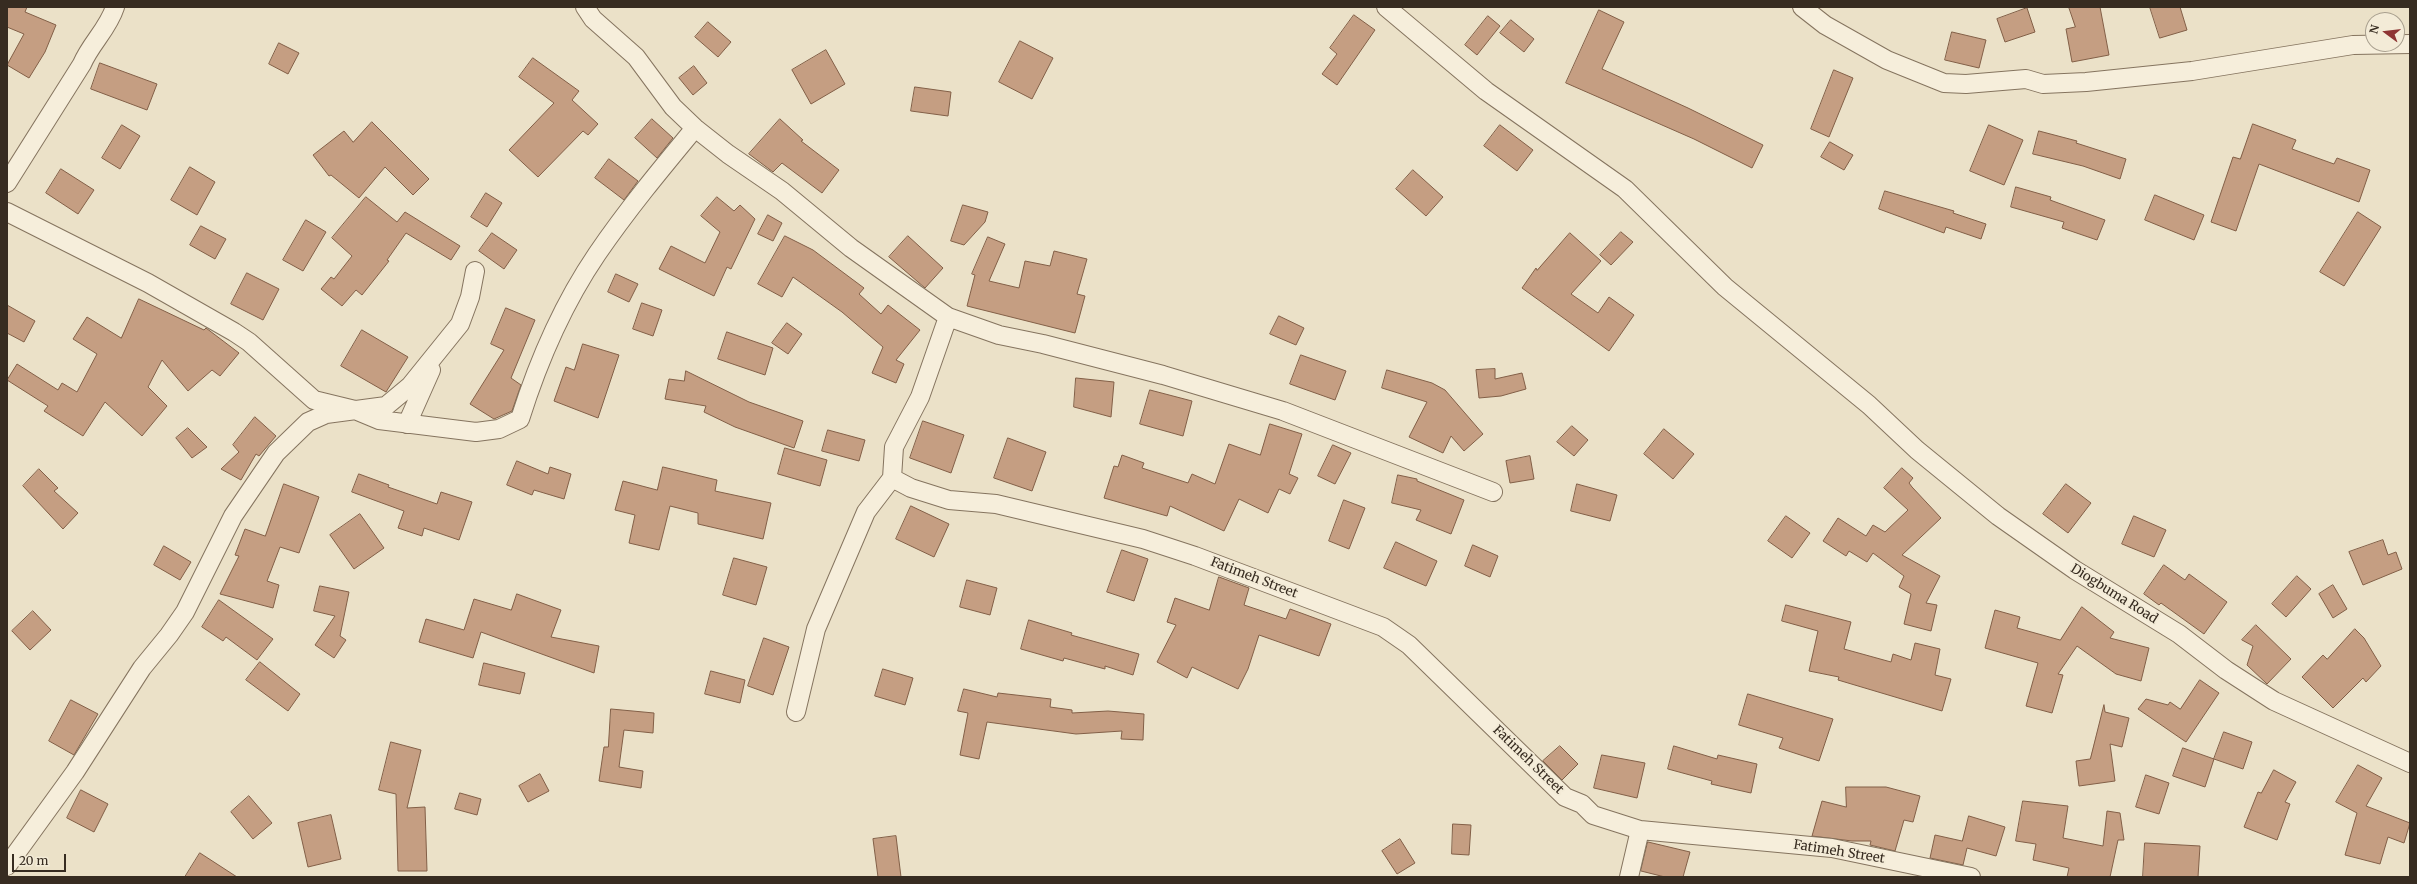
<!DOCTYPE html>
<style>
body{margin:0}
#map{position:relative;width:2417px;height:884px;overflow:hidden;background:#ebe1c8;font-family:Merriweather,serif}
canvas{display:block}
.frame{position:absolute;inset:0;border:8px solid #372c21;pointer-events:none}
.north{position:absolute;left:2365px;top:12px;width:40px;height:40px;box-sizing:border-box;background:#f3ebd7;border:1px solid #a89f8e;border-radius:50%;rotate:285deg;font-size:11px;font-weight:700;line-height:16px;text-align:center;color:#372c21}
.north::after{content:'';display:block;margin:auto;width:14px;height:18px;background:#8e3534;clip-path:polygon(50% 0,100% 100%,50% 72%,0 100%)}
.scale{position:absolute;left:12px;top:854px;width:54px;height:18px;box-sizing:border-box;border:2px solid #372c21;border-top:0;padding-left:5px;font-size:12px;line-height:14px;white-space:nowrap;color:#372c21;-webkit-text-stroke:3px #f3ebd7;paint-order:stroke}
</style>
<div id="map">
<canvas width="2417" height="884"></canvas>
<div class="frame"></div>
<div class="north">N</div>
<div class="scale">20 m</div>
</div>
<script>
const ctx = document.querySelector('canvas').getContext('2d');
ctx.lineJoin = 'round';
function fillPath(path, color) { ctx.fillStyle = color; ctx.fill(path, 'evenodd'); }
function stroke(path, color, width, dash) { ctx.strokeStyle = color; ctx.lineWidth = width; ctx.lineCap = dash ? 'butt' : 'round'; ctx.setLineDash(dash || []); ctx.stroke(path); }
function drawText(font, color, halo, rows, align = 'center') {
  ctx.font = font + ' Merriweather,serif'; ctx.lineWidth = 4; ctx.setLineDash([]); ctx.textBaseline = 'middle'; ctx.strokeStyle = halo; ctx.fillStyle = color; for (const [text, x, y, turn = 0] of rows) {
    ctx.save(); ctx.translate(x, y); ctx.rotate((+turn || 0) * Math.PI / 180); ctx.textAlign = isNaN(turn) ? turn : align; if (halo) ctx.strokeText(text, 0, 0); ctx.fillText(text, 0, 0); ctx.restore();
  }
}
const building = new Path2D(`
 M 7,7 L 27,7 L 25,12 L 56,25 L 45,52 L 29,78 L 7,65 L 24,34 L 7,27 Z
 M 2069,7 L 2100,7 L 2109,55 L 2072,62 L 2066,29 L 2075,27 Z
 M 2150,7 L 2180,7 L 2187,30 L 2160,38 Z
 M 2027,8 L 2035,32 L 2005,42 L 1997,19 Z
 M 1599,10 L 1624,22 L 1602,69 L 1688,108 L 1763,145 L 1752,168 L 1694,139 L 1566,83 Z
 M 1354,15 L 1375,30 L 1337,85 L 1322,74 L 1337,54 L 1330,48 Z
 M 1488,16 L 1500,26 L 1477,55 L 1465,45 Z
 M 1511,20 L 1534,39 L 1524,52 L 1500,33 Z
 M 708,22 L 731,42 L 718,57 L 695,37 Z
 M 1952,32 L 1986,40 L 1979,68 L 1945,60 Z
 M 1020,41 L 1053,58 L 1032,99 L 999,82 Z
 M 279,43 L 299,53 L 288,74 L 269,64 Z
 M 826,50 L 845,84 L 811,104 L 792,70 Z
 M 533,58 L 579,91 L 572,100 L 598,124 L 588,135 L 583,131 L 538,177 L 509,150 L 554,103 L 519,77 Z
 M 100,63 L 157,84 L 147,110 L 91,89 Z
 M 694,66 L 707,83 L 693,95 L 679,78 Z
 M 1834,70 L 1853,78 L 1829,137 L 1811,129 Z
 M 915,87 L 951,92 L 948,116 L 911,111 Z
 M 652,119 L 673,138 L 657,158 L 635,138 Z
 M 780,119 L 803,140 L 801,141 L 839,170 L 822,193 L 782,163 L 773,172 L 749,154 Z
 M 372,122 L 429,179 L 413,195 L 385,167 L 359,198 L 331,175 L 329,176 L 313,155 L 344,131 L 353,142 Z
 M 2253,124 L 2296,140 L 2292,149 L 2334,164 L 2337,158 L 2370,170 L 2359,202 L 2259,164 L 2236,231 L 2211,222 L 2233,157 L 2240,159 Z
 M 122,125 L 140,136 L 120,169 L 102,158 Z
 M 1500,125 L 1533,150 L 1517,171 L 1484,146 Z
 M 1989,125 L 2023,140 L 2004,185 L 1970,171 Z
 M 2039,131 L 2077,141 L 2076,143 L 2126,159 L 2120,179 L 2083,166 L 2033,154 Z
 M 1830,142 L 1853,155 L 1844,170 L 1821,157 Z
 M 609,159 L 638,181 L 624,200 L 595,178 Z
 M 190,167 L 215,182 L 197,215 L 171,200 Z
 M 61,169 L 94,190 L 78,214 L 46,193 Z
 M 1413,170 L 1443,197 L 1426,216 L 1396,189 Z
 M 2016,187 L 2051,197 L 2050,200 L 2105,220 L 2097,240 L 2062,228 L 2064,222 L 2011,207 Z
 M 1885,191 L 1954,211 L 1953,213 L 1986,224 L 1981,239 L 1946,227 L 1944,233 L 1879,209 Z
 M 486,193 L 502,203 L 487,227 L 471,217 Z
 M 2155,195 L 2204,215 L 2194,240 L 2145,220 Z
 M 366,197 L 397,222 L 405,212 L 460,246 L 451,260 L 406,233 L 387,260 L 389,261 L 362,295 L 356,290 L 342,306 L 321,289 L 331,277 L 334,279 L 352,256 L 332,238 Z
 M 717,197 L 734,211 L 740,205 L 755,219 L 731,269 L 727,267 L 714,296 L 659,269 L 671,246 L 705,263 L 720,232 L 701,216 Z
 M 963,205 L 988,212 L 985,222 L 964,245 L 951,241 Z
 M 2358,212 L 2381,227 L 2344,286 L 2320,272 Z
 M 768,215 L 782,223 L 773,241 L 758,234 Z
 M 306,220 L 326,232 L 303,271 L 283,260 Z
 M 201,226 L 226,239 L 215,259 L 190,245 Z
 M 1621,232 L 1633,242 L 1611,265 L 1600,255 Z
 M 492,233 L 517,250 L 504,269 L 479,251 Z
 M 1570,233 L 1601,261 L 1571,294 L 1598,313 L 1609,297 L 1634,315 L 1609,351 L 1522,288 L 1536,268 L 1537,270 Z
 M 785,236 L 813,250 L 864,288 L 859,294 L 881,314 L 888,305 L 920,330 L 896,360 L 904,364 L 896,383 L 872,373 L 883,347 L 842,312 L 793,277 L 782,297 L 758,284 Z
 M 908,236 L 943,268 L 925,288 L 889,257 Z
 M 988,237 L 1005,244 L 989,281 L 1019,288 L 1025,261 L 1050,266 L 1054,251 L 1087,259 L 1077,294 L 1085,296 L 1075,333 L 967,306 L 975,275 L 972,274 Z
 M 247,273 L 279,289 L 263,320 L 231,304 Z
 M 616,274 L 638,284 L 629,302 L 608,292 Z
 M 139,299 L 204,330 L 206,328 L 239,353 L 220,376 L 212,370 L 188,391 L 162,360 L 148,387 L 167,406 L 142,436 L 105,402 L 83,436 L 44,411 L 48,406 L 7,380 L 17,364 L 58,390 L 62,383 L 77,392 L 97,354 L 73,339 L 87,317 L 121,338 Z
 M 642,303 L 662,310 L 653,336 L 633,329 Z
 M 7,305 L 35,321 L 24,342 L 7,333 Z
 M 506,308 L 535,320 L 511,378 L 521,385 L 512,411 L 494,419 L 470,404 L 504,350 L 491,344 Z
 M 1279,316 L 1304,328 L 1296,345 L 1270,334 Z
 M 787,323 L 802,334 L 788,354 L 772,343 Z
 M 362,330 L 408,357 L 386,392 L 341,366 Z
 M 727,332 L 773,348 L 765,375 L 718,359 Z
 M 583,344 L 619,355 L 598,418 L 554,401 L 566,367 L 574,370 Z
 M 1301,355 L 1346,371 L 1335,400 L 1290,384 Z
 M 1495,369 L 1495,379 L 1522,373 L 1526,389 L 1501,396 L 1479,398 L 1476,370 Z
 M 1387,370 L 1432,383 L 1445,390 L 1483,434 L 1464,451 L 1451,436 L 1443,453 L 1409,437 L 1427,402 L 1382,388 Z
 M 686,371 L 749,402 L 803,421 L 794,448 L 735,427 L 704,412 L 706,406 L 665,399 L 669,379 L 684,381 Z
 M 1076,378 L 1114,382 L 1111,417 L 1074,407 Z
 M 1150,390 L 1192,401 L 1183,436 L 1140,424 Z
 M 255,417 L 276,436 L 259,456 L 256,454 L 241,480 L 221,469 L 239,452 L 233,445 Z
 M 923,421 L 964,435 L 951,473 L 910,458 Z
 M 1270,424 L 1302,434 L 1289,474 L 1298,478 L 1290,494 L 1279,489 L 1268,513 L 1239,499 L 1224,531 L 1170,506 L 1167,516 L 1104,498 L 1114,466 L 1118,467 L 1122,455 L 1144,463 L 1142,468 L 1188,483 L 1192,474 L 1215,484 L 1229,444 L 1260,455 Z
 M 1572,426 L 1588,440 L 1574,456 L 1557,442 Z
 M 188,428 L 207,447 L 192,458 L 176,438 Z
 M 1664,429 L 1694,454 L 1673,479 L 1644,454 Z
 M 828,430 L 865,440 L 859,461 L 822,451 Z
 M 1008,438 L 1046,452 L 1032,491 L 994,478 Z
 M 1333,445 L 1351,453 L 1335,484 L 1318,476 Z
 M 785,448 L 827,460 L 820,486 L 778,474 Z
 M 1530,456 L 1534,479 L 1510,483 L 1506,461 Z
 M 517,461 L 548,474 L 550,467 L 571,474 L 564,499 L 534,490 L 532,495 L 507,485 Z
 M 663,467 L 717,480 L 715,491 L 771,503 L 763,539 L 698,524 L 698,513 L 670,506 L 659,550 L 629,543 L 635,515 L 615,510 L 623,481 L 657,490 Z
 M 1902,468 L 1913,478 L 1909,483 L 1912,487 L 1941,518 L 1902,555 L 1940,576 L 1926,603 L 1937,605 L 1931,631 L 1904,624 L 1911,594 L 1899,587 L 1904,576 L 1873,553 L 1867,562 L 1849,551 L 1846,556 L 1823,541 L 1838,518 L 1866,536 L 1873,525 L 1885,532 L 1908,510 L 1884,488 Z
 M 39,469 L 58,488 L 54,491 L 78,513 L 63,529 L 23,486 Z
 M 359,474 L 389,485 L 388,487 L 437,504 L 441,492 L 472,502 L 459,540 L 424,528 L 422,536 L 398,528 L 404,511 L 352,492 Z
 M 1398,475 L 1417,479 L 1417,481 L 1464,500 L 1451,534 L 1416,520 L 1421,510 L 1392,503 Z
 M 284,484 L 319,497 L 299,553 L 280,547 L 267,581 L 279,585 L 273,608 L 220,594 L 239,556 L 235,555 L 245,529 L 265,536 Z
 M 1577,484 L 1617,495 L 1610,521 L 1571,511 Z
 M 2066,484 L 2091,503 L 2068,533 L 2043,514 Z
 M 1344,500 L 1365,508 L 1349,549 L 1329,541 Z
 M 911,506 L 949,524 L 934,557 L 896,539 Z
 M 360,514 L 384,548 L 354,569 L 330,535 Z
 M 1786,516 L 1810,533 L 1792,558 L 1768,541 Z
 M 2134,516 L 2166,530 L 2154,557 L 2122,544 Z
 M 2383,540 L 2388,555 L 2396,552 L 2402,569 L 2363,585 L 2349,552 Z
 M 1396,542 L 1437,561 L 1426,586 L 1384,568 Z
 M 1473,545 L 1498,556 L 1490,577 L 1465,566 Z
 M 164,546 L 191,562 L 180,580 L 154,565 Z
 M 1122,550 L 1148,559 L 1134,601 L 1107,592 Z
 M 734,558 L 767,567 L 756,605 L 723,595 Z
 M 2164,565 L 2185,580 L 2189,574 L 2227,602 L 2204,634 L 2161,603 L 2159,605 L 2144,594 Z
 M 2297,576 L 2311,589 L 2286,617 L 2272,604 Z
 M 1219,577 L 1249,588 L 1244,605 L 1286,619 L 1290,609 L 1331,624 L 1319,656 L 1259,635 L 1248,669 L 1238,689 L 1192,667 L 1187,678 L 1157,662 L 1176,625 L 1167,622 L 1175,598 L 1209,610 Z
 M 967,580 L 997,588 L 990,615 L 960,607 Z
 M 2333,585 L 2347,609 L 2333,618 L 2319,594 Z
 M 320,586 L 349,592 L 340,636 L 346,640 L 334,658 L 315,645 L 335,616 L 314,611 Z
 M 517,594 L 561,610 L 551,637 L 599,646 L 594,673 L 481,632 L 473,658 L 419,642 L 426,619 L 464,630 L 474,599 L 511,610 Z
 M 219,600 L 273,639 L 257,660 L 226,637 L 223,641 L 202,627 Z
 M 1786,605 L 1851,622 L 1844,649 L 1891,662 L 1893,654 L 1911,660 L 1915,643 L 1940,649 L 1935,675 L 1951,679 L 1942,711 L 1838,680 L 1839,677 L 1809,671 L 1818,631 L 1782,621 Z
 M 2082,607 L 2114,632 L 2110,638 L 2149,648 L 2141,681 L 2116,674 L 2077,646 L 2058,674 L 2063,675 L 2052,713 L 2026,706 L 2038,663 L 1985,648 L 1995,610 L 2020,617 L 2017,628 L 2060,640 Z
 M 33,611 L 51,630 L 30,650 L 12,631 Z
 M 1029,620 L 1072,633 L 1071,635 L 1139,654 L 1133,675 L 1105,666 L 1105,669 L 1064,658 L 1063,661 L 1021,649 Z
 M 2256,625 L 2291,659 L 2267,684 L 2247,665 L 2253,646 L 2242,640 Z
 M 2355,629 L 2364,638 L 2381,666 L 2366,682 L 2363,678 L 2333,708 L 2302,677 L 2323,655 L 2327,659 Z
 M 764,638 L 789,647 L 773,695 L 748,686 Z
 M 260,662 L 300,694 L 288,711 L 246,680 Z
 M 484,663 L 525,673 L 520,694 L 479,685 Z
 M 883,669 L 913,678 L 905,705 L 875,696 Z
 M 711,671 L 745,680 L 740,703 L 705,694 Z
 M 2200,680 L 2219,693 L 2186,742 L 2138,709 L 2146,699 L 2168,705 L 2170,702 L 2180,709 Z
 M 964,689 L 997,697 L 998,693 L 1051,699 L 1050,707 L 1072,710 L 1072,713 L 1108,711 L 1144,714 L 1143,740 L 1121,739 L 1122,731 L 1076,734 L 987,722 L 979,759 L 960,755 L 968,713 L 958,711 Z
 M 1748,694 L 1833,719 L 1819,761 L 1779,748 L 1783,738 L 1739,725 Z
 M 71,700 L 98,714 L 74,755 L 49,741 Z
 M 2104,705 L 2105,712 L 2129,718 L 2122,747 L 2110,744 L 2115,781 L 2079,786 L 2076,761 L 2090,759 Z
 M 611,709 L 654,713 L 653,733 L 624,730 L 619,767 L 643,771 L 641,788 L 599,781 L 604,747 L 608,747 Z
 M 2224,732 L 2252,742 L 2243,769 L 2214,759 Z
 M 391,742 L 421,750 L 407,808 L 425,807 L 427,871 L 398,871 L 396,794 L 379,790 Z
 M 1560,746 L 1578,764 L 1562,780 L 1543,761 Z
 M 1674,746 L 1717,759 L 1718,755 L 1757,764 L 1751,793 L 1711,784 L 1712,781 L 1668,769 Z
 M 2183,748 L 2214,759 L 2205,787 L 2173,776 Z
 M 1602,755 L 1645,763 L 1637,798 L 1594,788 Z
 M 2358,765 L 2382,778 L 2366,806 L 2410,823 L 2404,843 L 2388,837 L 2380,864 L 2345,855 L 2357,813 L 2336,802 Z
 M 2274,770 L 2296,782 L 2285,802 L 2290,804 L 2277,840 L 2244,827 L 2258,792 L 2261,793 Z
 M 540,774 L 549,791 L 528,802 L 519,786 Z
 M 2146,775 L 2169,783 L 2159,814 L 2136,807 Z
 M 1846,787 L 1886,787 L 1920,796 L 1913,822 L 1904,820 L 1895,851 L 1870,845 L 1871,841 L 1852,841 L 1812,836 L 1822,801 L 1846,807 Z
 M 81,790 L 108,804 L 94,832 L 67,818 Z
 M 460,793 L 481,799 L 477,815 L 455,809 Z
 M 249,796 L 272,823 L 253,839 L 231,812 Z
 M 2023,801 L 2068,806 L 2063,838 L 2103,846 L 2107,811 L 2120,813 L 2124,840 L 2118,840 L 2110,877 L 2067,877 L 2069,868 L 2033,860 L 2036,844 L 2016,841 Z
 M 331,815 L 341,859 L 308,867 L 298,823 Z
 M 1969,816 L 2005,827 L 1996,856 L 1967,848 L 1963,865 L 1930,858 L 1935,835 L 1962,841 Z
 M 1453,824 L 1471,825 L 1469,855 L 1452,854 Z
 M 896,836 L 901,877 L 878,877 L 873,839 Z
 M 1400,839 L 1415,863 L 1397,874 L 1382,851 Z
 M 1648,842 L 1690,852 L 1683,877 L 1665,877 L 1641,871 Z
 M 2145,843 L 2200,846 L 2198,877 L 2143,877 Z
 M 200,853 L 237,877 L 185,877 Z`);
const minor = new Path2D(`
 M 585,7 L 593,19 L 636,57 L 673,107 L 695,128 L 728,154 L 782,191 L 851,248 L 948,317 L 999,335 L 1043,344 L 1163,375 L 1283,411 L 1493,492
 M 1386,7 L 1486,91 L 1625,189 L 1725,287 L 1869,405 L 1917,450 L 1998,516 L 2075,570 L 2179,634 L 2226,670 L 2274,701 L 2410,763
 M 1802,7 L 1825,25 L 1887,60 L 1944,83 L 1966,84 L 2026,79 L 2043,84 L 2086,82 L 2192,71 L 2353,45 L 2410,44
 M 7,183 L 82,64 C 91,43 108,29 115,7
 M 7,212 L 148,283 L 234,332 L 249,342 L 314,400 L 355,410 L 379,420 L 476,432 L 499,429 L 520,419 C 538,362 563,304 597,254 C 627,210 661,169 695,128
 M 407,424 L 431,370
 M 892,478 L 911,488 L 949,500 L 996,504 L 1143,539 L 1195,556 L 1383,627 L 1409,645 L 1565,797 L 1582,804 L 1593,815 L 1640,830 L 1832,848 L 1971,877
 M 796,712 L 816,629 L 866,512 L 892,478 L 894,447 L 920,397 L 948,317
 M 7,866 L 75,772 L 142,668 L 169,635 L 185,612 L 233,516 L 276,453 L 308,422 L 326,414 L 386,406 L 410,386 L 460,324 L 470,297 L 475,271
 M 1629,877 L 1640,830`);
const streetNames = [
 ["Fatimeh Street",1254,578,21],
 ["Diogbuma Road",2114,594,32],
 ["Fatimeh Street",1528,760,44],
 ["Fatimeh Street",1839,852,9]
];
fillPath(building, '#c59e82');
stroke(building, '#825f47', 1);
stroke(minor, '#85745f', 20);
stroke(minor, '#f6eedb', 18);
drawText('13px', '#372c21', '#f3ebd7', streetNames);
</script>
